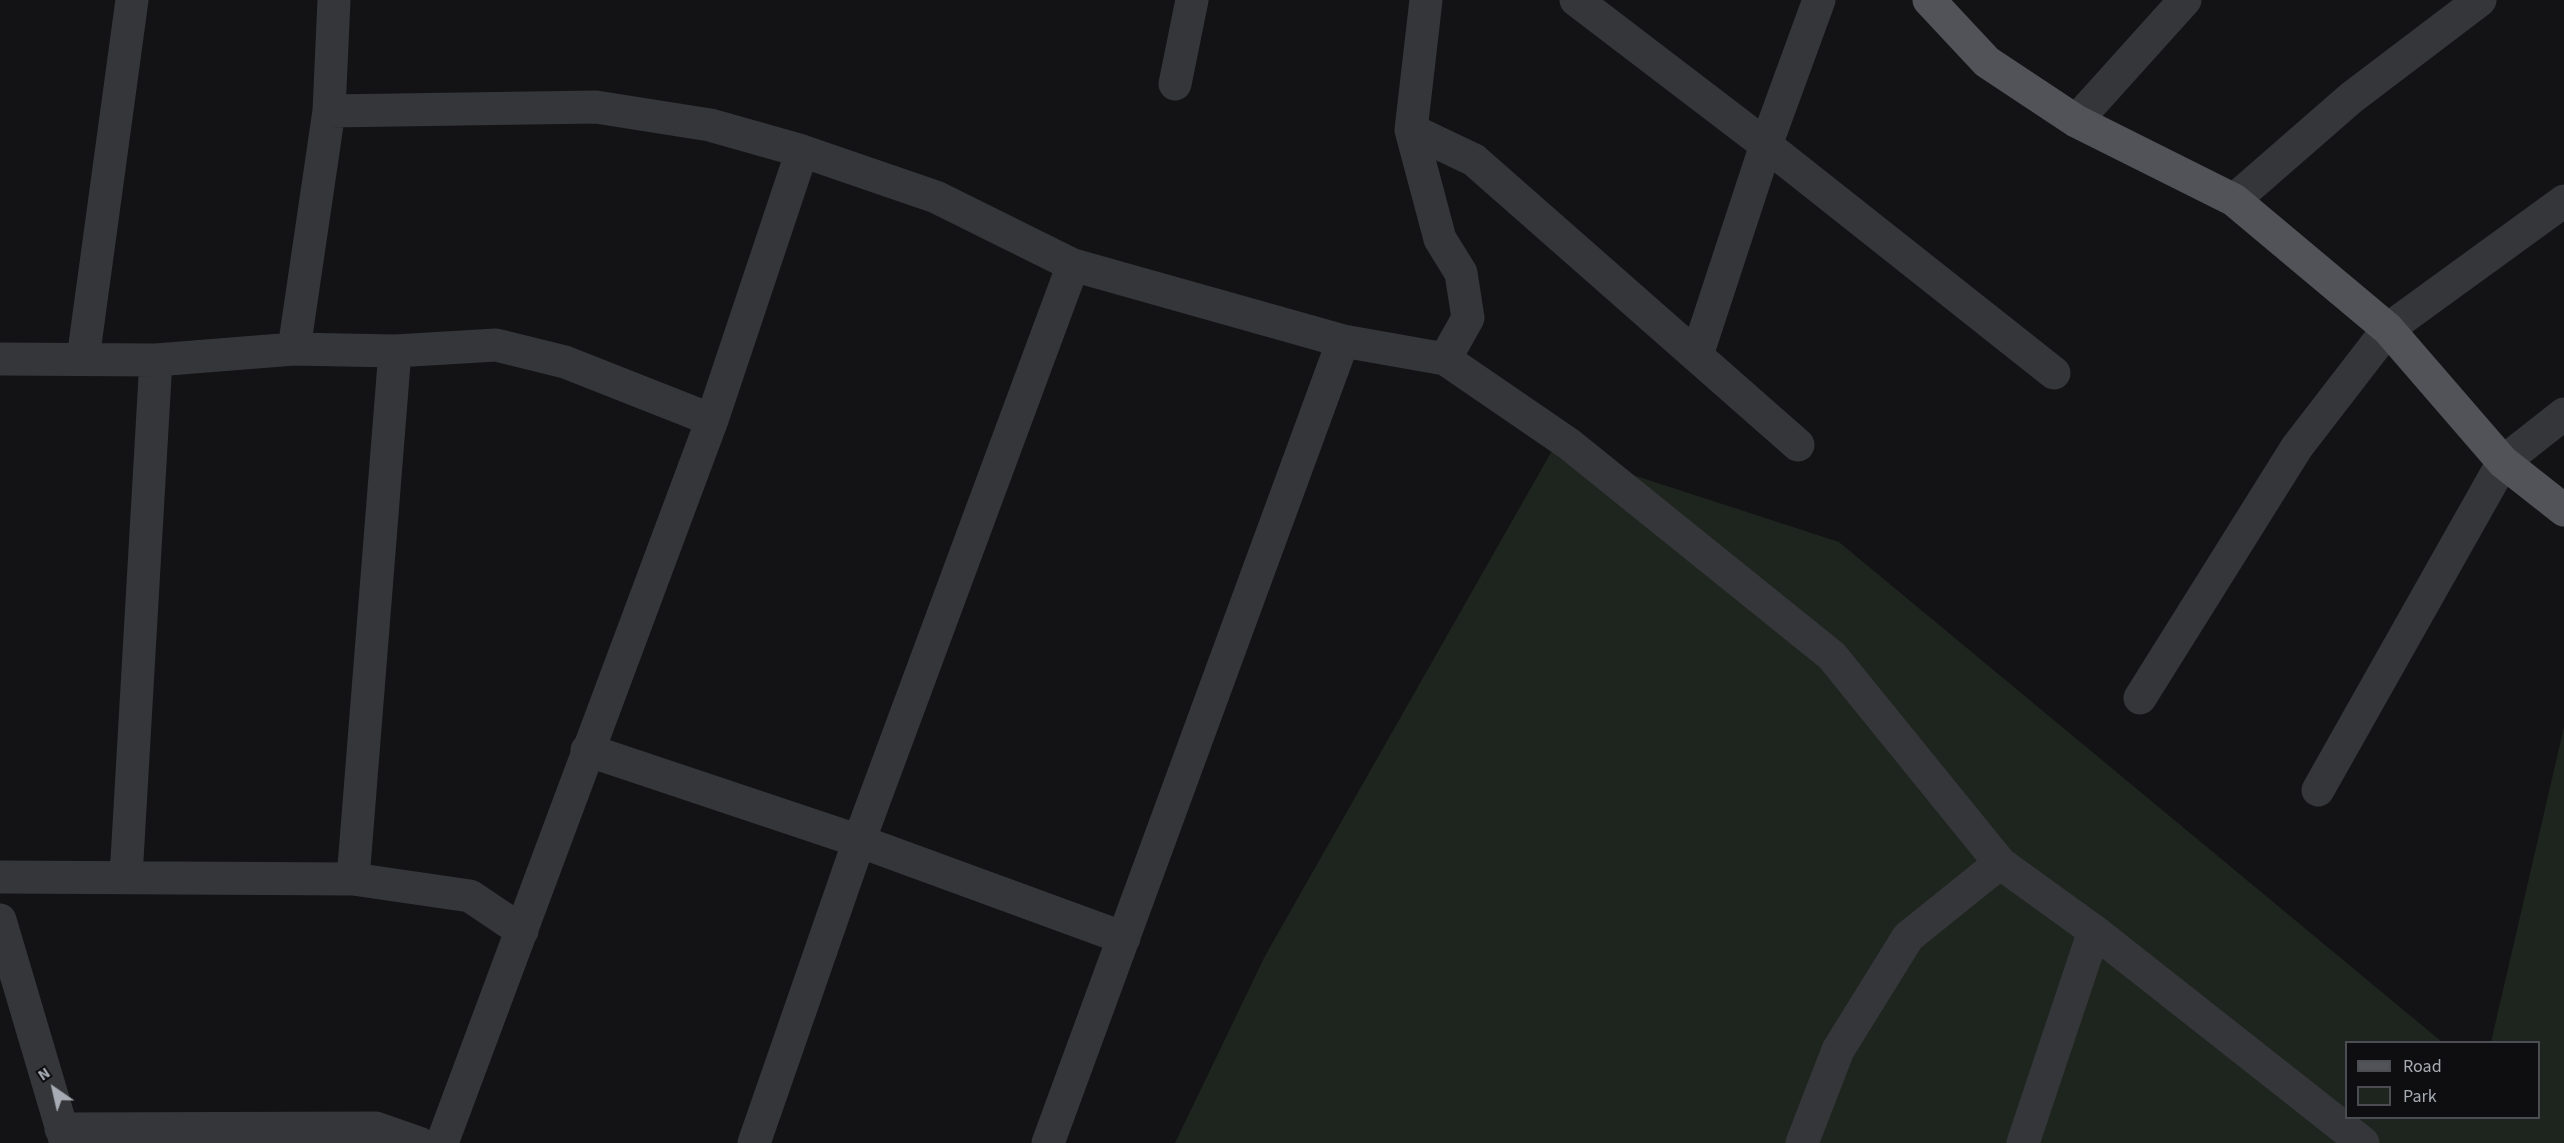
<!DOCTYPE html>
<style>
body{margin:0}
#map{position:relative;width:2564px;height:1143px;overflow:hidden;background:#131315;font-family:"Source Sans 3",sans-serif}
canvas{display:block}
.legend{position:absolute;left:2345px;top:1041px;width:195px;height:78px;box-sizing:border-box;background:#0e0e10;border:2px solid #4b4d52;margin:0;padding:8px 10px;list-style:none;font-size:18px;color:#a6abb4}
.legend li{display:flex;align-items:center;gap:12px;height:30px}
.legend b{width:30px;border:2px solid #4b4d52}
.north{position:absolute;left:24px;top:1059px;width:60px;height:60px;-webkit-text-stroke:4px #0e0e10;paint-order:stroke;rotate:326deg;font-size:16px;font-weight:700;line-height:24px;text-align:center;color:#a6abb4}
.north::after{content:'';display:block;margin:auto;width:21px;height:27px;background:#a6abb4;clip-path:polygon(50% 0,100% 100%,50% 72%,0 100%)}
</style>
<div id="map">
<canvas width="2564" height="1143"></canvas>
<ul class="legend">
<li><b style="height:8px;background:#515359"></b>Road</li>
<li><b style="height:16px;background:#1e251f"></b>Park</li>
</ul>
<div class="north">N</div>
</div>
<script>
const ctx = document.querySelector('canvas').getContext('2d');
ctx.lineJoin = 'round';
function fillPath(path, color) { ctx.fillStyle = color; ctx.fill(path, 'evenodd'); }
function stroke(path, color, width, dash) { ctx.strokeStyle = color; ctx.lineWidth = width; ctx.lineCap = dash ? 'butt' : 'round'; ctx.setLineDash(dash || []); ctx.stroke(path); }
const green = new Path2D(`
 M 1553,449 L 1839,542 L 2442,1042 L 2346,1042 L 2346,1118 L 2538,1118 L 2538,1042 L 2491,1042 L 2564,727 L 2564,1143 L 1175,1143 L 1265,956 Z`);
const minor = new Path2D(`
 M 1426,0 L 1411,130 L 1440,239 L 1461,273 L 1468,318 L 1445,359
 M 1576,0 L 1766,145 L 2054,373
 M 1175,84 L 1192,0
 M 329,111 L 596,107 L 710,125 L 802,151 L 936,197 L 1073,265 L 1343,341 L 1445,359 L 1569,444 L 1832,656 L 2000,863 L 2094,931 L 2363,1143
 M 2076,121 L 2185,0
 M 1411,130 L 1474,160 L 1798,445
 M 2234,200 L 2351,98 L 2480,0
 M 294,349 L 329,111 L 334,0
 M 1697,355 L 1766,145 L 1819,0
 M 0,359 L 156,360 L 294,349 L 395,351 L 496,345 L 565,362 L 712,420
 M 83,359 L 132,0
 M 2140,698 L 2297,447 L 2388,329 L 2564,201
 M 587,750 L 859,841 L 1124,938
 M 2318,790 L 2503,462 L 2564,414
 M 0,877 L 353,879 L 470,896 L 522,931
 M 126,877 L 156,360
 M 353,879 L 395,351
 M 0,920 L 66,1143
 M 61,1129 L 376,1128 L 419,1143
 M 442,1143 L 712,420 L 802,151
 M 754,1143 L 859,841 L 1073,265
 M 1048,1143 L 1343,341
 M 1802,1143 L 1838,1050 L 1908,937 L 2000,863
 M 2023,1143 L 2094,931`);
const major = new Path2D(`
 M 1929,0 L 1987,62 L 2076,121 L 2234,200 L 2388,329 L 2503,462 L 2564,510`);
fillPath(green, '#1e251f');
stroke(minor, '#35363a', 33);
stroke(major, '#515359', 33);
</script>
